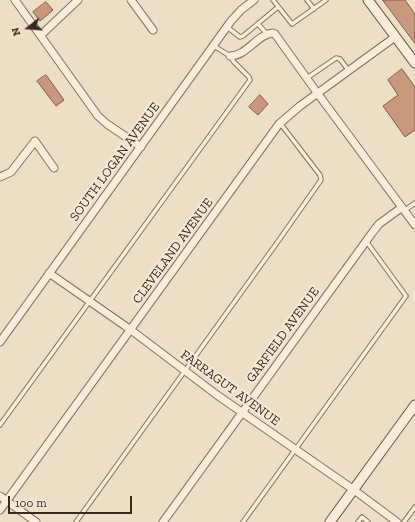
<!DOCTYPE html>
<style>
body{margin:0}
#map{position:relative;width:415px;height:522px;overflow:hidden;background:#ecdfc5;font-family:"Zilla Slab",serif}
canvas{display:block}
.north{position:absolute;left:8px;top:8px;width:40px;height:40px;-webkit-text-stroke:3px #f4ead5;paint-order:stroke;rotate:253deg;font-size:11px;font-weight:700;line-height:16px;text-align:center;color:#382a1f}
.north::after{content:'';display:block;margin:auto;width:14px;height:18px;background:#382a1f;clip-path:polygon(50% 0,100% 100%,50% 72%,0 100%)}
.scale{position:absolute;left:8px;top:496px;width:124px;height:18px;box-sizing:border-box;border:2px solid #382a1f;border-top:0;padding-left:5px;font-size:12px;line-height:14px;white-space:nowrap;color:#382a1f;-webkit-text-stroke:3px #f4ead5;paint-order:stroke}
</style>
<div id="map">
<canvas width="415" height="522"></canvas>
<div class="north">N</div>
<div class="scale">100 m</div>
</div>
<script>
const ctx = document.querySelector('canvas').getContext('2d');
ctx.lineJoin = 'round';
function fillPath(path, color) { ctx.fillStyle = color; ctx.fill(path, 'evenodd'); }
function stroke(path, color, width, dash) { ctx.strokeStyle = color; ctx.lineWidth = width; ctx.lineCap = dash ? 'butt' : 'round'; ctx.setLineDash(dash || []); ctx.stroke(path); }
function drawText(font, color, halo, rows, align = 'center') {
  ctx.font = font + ' "Zilla Slab",serif'; ctx.lineWidth = 4; ctx.setLineDash([]); ctx.textBaseline = 'middle'; ctx.strokeStyle = halo; ctx.fillStyle = color; for (const [text, x, y, turn = 0] of rows) {
    ctx.save(); ctx.translate(x, y); ctx.rotate((+turn || 0) * Math.PI / 180); ctx.textAlign = isNaN(turn) ? turn : align; if (halo) ctx.strokeText(text, 0, 0); ctx.fillText(text, 0, 0); ctx.restore();
  }
}
const building = new Path2D(`
 M 383,0 L 405,0 L 415,14 L 415,43 Z
 M 46,2 L 53,10 L 40,21 L 33,12 Z
 M 402,69 L 415,87 L 415,130 L 405,137 L 383,106 L 398,95 L 388,80 Z
 M 46,75 L 64,100 L 56,106 L 37,81 Z
 M 260,95 L 268,104 L 258,115 L 249,107 Z`);
const lane = new Path2D(`
 M 273,0 L 292,24 L 326,0
 M 307,0 L 314,9
 M 258,24 L 267,34
 M 227,27 L 240,37 L 243,36 L 278,7
 M 307,78 L 336,58 L 340,59 L 349,71
 M 405,210 L 415,203
 M 0,425 L 250,80 L 249,77 L 234,62 L 230,56 L 214,46
 M 76,522 L 279,240 L 321,180 L 320,175 L 280,123
 M 243,522 L 406,296 L 366,241
 M 358,522 L 362,517 L 368,522
 M 404,522 L 415,507`);
const street = new Path2D(`
 M 15,0 L 98,116 L 107,124 L 141,147
 M 131,0 L 153,30
 M 41,35 L 78,0
 M 230,56 C 247,56 257,34 273,33 L 275,34 L 318,94 L 415,225
 M 0,177 L 11,172 L 35,141 L 54,168
 M 49,273 L 131,330 L 217,395 L 354,490 L 397,522
 M 0,342 L 231,21 L 241,10 L 254,0
 M 0,496 L 36,522
 M 0,510 L 279,124 L 300,106 L 395,37
 M 163,522 L 372,233 L 379,224 L 401,208`);
const secondary = new Path2D(`
 M 368,0 L 415,63
 M 330,522 L 415,405`);
const streetNames = [
 ["SOUTH LOGAN AVENUE",115,162,-54],
 ["CLEVELAND AVENUE",173,251,-54],
 ["GARFIELD AVENUE",283,335,-54],
 ["FARRAGUT AVENUE",230,388,36]
];
fillPath(building, '#c9997d');
stroke(building, '#855a43', 1);
stroke(lane, '#87715c', 5.5);
stroke(street, '#87715c', 9);
stroke(secondary, '#69523f', 11);
stroke(lane, '#f7edd8', 3.5);
stroke(street, '#f7edd8', 7);
stroke(secondary, '#f7edd8', 9);
drawText('13px', '#382a1f', '#f4ead5', streetNames);
</script>
